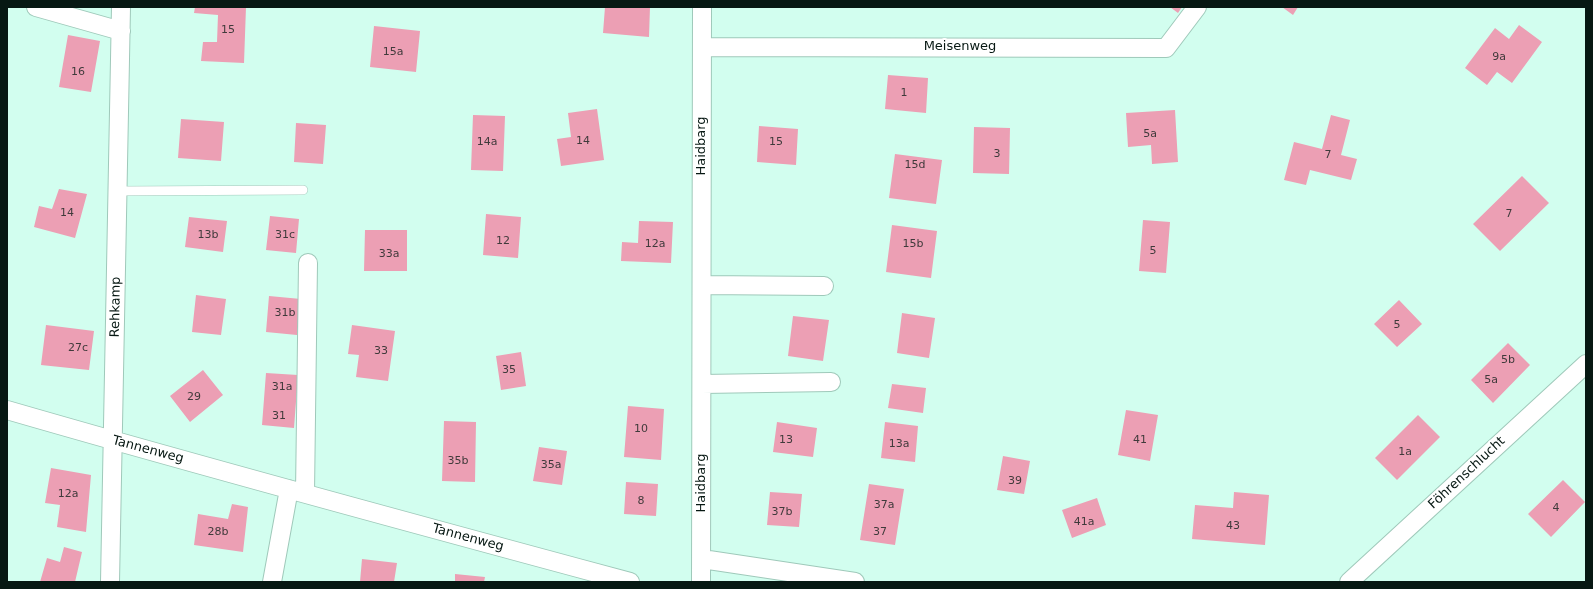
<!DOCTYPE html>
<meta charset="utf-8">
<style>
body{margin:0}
#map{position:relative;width:1593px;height:589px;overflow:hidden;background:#d2feef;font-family:"DejaVu Sans",sans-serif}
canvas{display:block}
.frame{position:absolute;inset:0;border:8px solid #071813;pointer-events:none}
</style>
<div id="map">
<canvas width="1593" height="589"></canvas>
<div class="frame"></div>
</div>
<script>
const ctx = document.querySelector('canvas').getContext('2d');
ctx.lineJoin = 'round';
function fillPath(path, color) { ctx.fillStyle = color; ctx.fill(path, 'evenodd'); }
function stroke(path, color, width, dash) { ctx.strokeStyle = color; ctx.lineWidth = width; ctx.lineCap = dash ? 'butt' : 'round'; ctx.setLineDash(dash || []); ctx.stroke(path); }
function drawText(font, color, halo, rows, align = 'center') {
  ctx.font = font + ' "DejaVu Sans",sans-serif'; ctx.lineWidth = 4; ctx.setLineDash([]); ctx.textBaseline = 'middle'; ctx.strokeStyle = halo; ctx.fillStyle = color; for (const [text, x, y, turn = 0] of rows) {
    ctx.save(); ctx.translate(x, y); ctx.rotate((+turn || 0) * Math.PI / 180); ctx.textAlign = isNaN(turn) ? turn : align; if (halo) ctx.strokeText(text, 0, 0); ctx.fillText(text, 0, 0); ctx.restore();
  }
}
const building = new Path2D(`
 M 195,7 L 246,7 L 244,63 L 201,61 L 203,42 L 217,42 L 218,15 L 194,13 Z
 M 605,7 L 650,7 L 649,37 L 603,33 Z
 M 1170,7 L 1182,7 L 1178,13 Z
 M 1282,7 L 1298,7 L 1293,15 Z
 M 1519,25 L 1542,42 L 1512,83 L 1497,72 L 1487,85 L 1465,68 L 1495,28 L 1509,39 Z
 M 374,26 L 420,31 L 416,72 L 370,67 Z
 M 68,35 L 100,41 L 91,92 L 59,87 Z
 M 888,75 L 928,78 L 926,113 L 885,109 Z
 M 597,109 L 604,160 L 561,166 L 557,139 L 571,137 L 568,113 Z
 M 1175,110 L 1178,162 L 1152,164 L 1151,145 L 1128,147 L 1126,113 Z
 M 473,115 L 505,116 L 503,171 L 471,170 Z
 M 1331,115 L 1350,120 L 1341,155 L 1357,159 L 1351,180 L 1310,170 L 1306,185 L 1284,180 L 1294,142 L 1322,149 Z
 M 181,119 L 224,122 L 221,161 L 178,158 Z
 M 296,123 L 326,125 L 323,164 L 294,162 Z
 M 759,126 L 798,129 L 796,165 L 757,162 Z
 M 974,127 L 1010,128 L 1009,174 L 973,173 Z
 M 895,154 L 942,160 L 936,204 L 889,198 Z
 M 1522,176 L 1549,203 L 1500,251 L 1473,224 Z
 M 59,189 L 87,194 L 75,238 L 34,227 L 39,206 L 52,209 Z
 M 486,214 L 521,217 L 518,258 L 483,255 Z
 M 270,216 L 299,219 L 296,253 L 266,250 Z
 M 189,217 L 227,221 L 223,252 L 185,247 Z
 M 1143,220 L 1170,222 L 1166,273 L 1139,271 Z
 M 639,221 L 673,222 L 671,263 L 621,261 L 622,242 L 638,243 Z
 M 892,225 L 937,231 L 931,278 L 886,272 Z
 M 365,230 L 407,230 L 407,271 L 364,271 Z
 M 196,295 L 226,299 L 221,335 L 192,332 Z
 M 269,296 L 301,299 L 297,335 L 266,332 Z
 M 1399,300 L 1422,324 L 1397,347 L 1374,324 Z
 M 902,313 L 935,318 L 929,358 L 897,353 Z
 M 793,316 L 829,320 L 823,361 L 788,356 Z
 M 46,325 L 94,331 L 89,370 L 41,365 Z
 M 352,325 L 395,331 L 388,381 L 356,377 L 359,355 L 348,354 Z
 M 1508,343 L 1530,365 L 1493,403 L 1471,380 Z
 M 521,352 L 526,386 L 501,390 L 496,356 Z
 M 203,370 L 223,395 L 190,422 L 170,396 Z
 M 266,373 L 298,375 L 294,428 L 262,425 Z
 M 892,384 L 926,388 L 923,413 L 888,408 Z
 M 628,406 L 664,409 L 661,460 L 624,457 Z
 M 1126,410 L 1158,415 L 1150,461 L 1118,455 Z
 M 1418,415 L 1440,437 L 1397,480 L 1375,458 Z
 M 444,421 L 476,422 L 475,482 L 442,481 Z
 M 777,422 L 817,428 L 813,457 L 773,452 Z
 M 885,422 L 918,426 L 915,462 L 881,458 Z
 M 539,447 L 567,451 L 562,485 L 533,481 Z
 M 1003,456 L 1030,461 L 1024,494 L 997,490 Z
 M 51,468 L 91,475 L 86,532 L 57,527 L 60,505 L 45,503 Z
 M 1563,480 L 1585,502 L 1551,537 L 1528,514 Z
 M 626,482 L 658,484 L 656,516 L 624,514 Z
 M 869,484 L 904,489 L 895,545 L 860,540 Z
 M 770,492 L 802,494 L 799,527 L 767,525 Z
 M 1234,492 L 1269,495 L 1265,545 L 1192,539 L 1195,505 L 1233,508 Z
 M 1097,498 L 1106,525 L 1072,538 L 1062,510 Z
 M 232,504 L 248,507 L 243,552 L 194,545 L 198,514 L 228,519 Z
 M 64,547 L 82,552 L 75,582 L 40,582 L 47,558 L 60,562 Z
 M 362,559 L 397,563 L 394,582 L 360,582 Z
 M 455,574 L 485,577 L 484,582 L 455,582 Z`);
const service = new Path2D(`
 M 118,191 L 303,190`);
const minor = new Path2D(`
 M 36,7 L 121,31
 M 703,47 L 1166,48 L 1197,7
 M 702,285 L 824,286
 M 702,384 L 831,382
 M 7,410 C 214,470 422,526 630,582
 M 305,493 L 308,263
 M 702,559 L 855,582
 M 110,582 L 121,7
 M 272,582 L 289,489
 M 701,582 L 702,7
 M 1349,582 L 1586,364`);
const numberNames = [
 ["15",228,30],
 ["15a",393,52],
 ["9a",1499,57],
 ["16",78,72],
 ["1",904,93],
 ["5a",1150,134],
 ["14",583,141],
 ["14a",487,142],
 ["15",776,142],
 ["3",997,154],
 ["7",1328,155],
 ["15d",915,165],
 ["14",67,213],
 ["7",1509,214],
 ["13b",208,235],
 ["31c",285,235],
 ["12",503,241],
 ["12a",655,244],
 ["15b",913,244],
 ["5",1153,251],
 ["33a",389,254],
 ["31b",285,313],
 ["5",1397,325],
 ["27c",78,348],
 ["33",381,351],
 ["5b",1508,360],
 ["35",509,370],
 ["5a",1491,380],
 ["31a",282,387],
 ["29",194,397],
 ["31",279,416],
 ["10",641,429],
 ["13",786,440],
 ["41",1140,440],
 ["13a",899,444],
 ["1a",1405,452],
 ["35b",458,461],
 ["35a",551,465],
 ["39",1015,481],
 ["12a",68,494],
 ["8",641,501],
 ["37a",884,505],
 ["4",1556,508],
 ["37b",782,512],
 ["41a",1084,522],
 ["43",1233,526],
 ["28b",218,532],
 ["37",880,532]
];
const streetNames = [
 ["Meisenweg",960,47],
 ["Haidbarg",702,146,-90],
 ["Rehkamp",116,307,-89],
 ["Tannenweg",148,450,15],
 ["Föhrenschlucht",1467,473,-43],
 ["Haidbarg",702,483,-90],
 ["Tannenweg",468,538,15]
];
fillPath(building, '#ec9fb4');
stroke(service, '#9fc9ba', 10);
stroke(minor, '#9fc9ba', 20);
stroke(service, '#fff', 9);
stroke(minor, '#fff', 18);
drawText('11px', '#403a3b', null, numberNames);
drawText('13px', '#071813', '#fff', streetNames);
</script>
